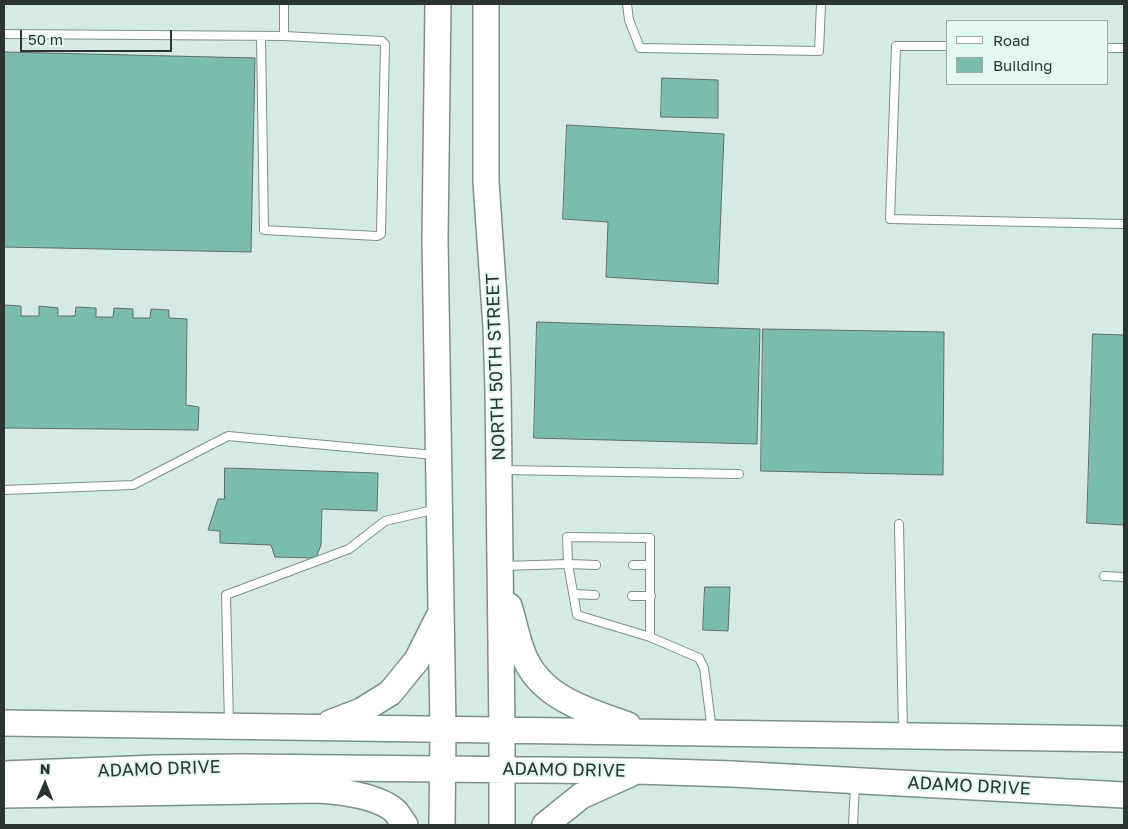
<!DOCTYPE html>
<style>
body{margin:0}
#map{position:relative;width:1128px;height:829px;overflow:hidden;background:#d6eae5;font-family:"Golos Text",sans-serif}
canvas{display:block}
.frame{position:absolute;inset:0;border:5px solid #2c3431;pointer-events:none}
.legend{position:absolute;left:946px;top:20px;width:162px;height:65px;box-sizing:border-box;background:#e3f8f2;border:1px solid #9aaaa5;margin:0;padding:6px 9px;list-style:none;font-size:15px;color:#2c3431}
.legend li{display:flex;align-items:center;gap:10px;height:25px}
.legend b{width:25px;border:1px solid #9aaaa5}
.north{position:absolute;left:20px;top:759px;width:50px;height:50px;-webkit-text-stroke:4px #e3f8f2;paint-order:stroke;rotate:1deg;font-size:14px;font-weight:700;line-height:20px;text-align:center;color:#2c3431}
.north::after{content:'';display:block;margin:auto;width:18px;height:22px;background:#2c3431;clip-path:polygon(50% 0,100% 100%,50% 72%,0 100%)}
.scale{position:absolute;left:20px;top:30px;width:152px;height:22px;box-sizing:border-box;border:2px solid #2c3431;border-top:0;padding-left:6px;font-size:15px;line-height:18px;white-space:nowrap;color:#2c3431;-webkit-text-stroke:4px #e3f8f2;paint-order:stroke}
</style>
<div id="map">
<canvas width="1128" height="829"></canvas>
<div class="frame"></div>
<ul class="legend">
<li><b style="height:6px;background:#fff"></b>Road</li>
<li><b style="height:14px;background:#7cbcae"></b>Building</li>
</ul>
<div class="north">N</div>
<div class="scale">50 m</div>
</div>
<script>
const ctx = document.querySelector('canvas').getContext('2d');
ctx.lineJoin = 'round';
function fillPath(path, color) { ctx.fillStyle = color; ctx.fill(path, 'evenodd'); }
function stroke(path, color, width, dash) { ctx.strokeStyle = color; ctx.lineWidth = width; ctx.lineCap = dash ? 'butt' : 'round'; ctx.setLineDash(dash || []); ctx.stroke(path); }
function drawText(font, color, halo, rows, align = 'center') {
  ctx.font = font + ' "Golos Text",sans-serif'; ctx.lineWidth = 4; ctx.setLineDash([]); ctx.textBaseline = 'middle'; ctx.strokeStyle = halo; ctx.fillStyle = color; for (const [text, x, y, turn = 0] of rows) {
    ctx.save(); ctx.translate(x, y); ctx.rotate((+turn || 0) * Math.PI / 180); ctx.textAlign = isNaN(turn) ? turn : align; if (halo) ctx.strokeText(text, 0, 0); ctx.fillText(text, 0, 0); ctx.restore();
  }
}
const building = new Path2D(`
 M 4,52 L 255,58 L 251,252 L 4,247 Z
 M 662,78 L 718,80 L 718,118 L 661,117 Z
 M 567,125 L 724,134 L 718,284 L 606,277 L 608,222 L 563,219 Z
 M 4,305 L 21,306 L 21,316 L 39,316 L 39,306 L 58,308 L 58,316 L 75,316 L 76,307 L 96,308 L 96,317 L 113,317 L 114,308 L 133,309 L 133,318 L 150,318 L 151,309 L 169,310 L 169,318 L 187,319 L 186,405 L 199,407 L 198,430 L 4,428 Z
 M 537,322 L 760,329 L 757,444 L 534,438 Z
 M 763,329 L 944,332 L 943,475 L 761,471 Z
 M 1093,334 L 1124,335 L 1124,525 L 1087,523 Z
 M 225,468 L 378,473 L 377,511 L 322,509 L 321,545 L 316,558 L 275,557 L 271,545 L 220,543 L 220,531 L 208,530 L 218,499 L 224,499 Z
 M 705,587 L 730,587 L 728,631 L 703,630 Z`);
const lane = new Path2D(`
 M 627,4 L 629,20 L 640,48 L 819,51 L 821,4
 M 4,34 L 284,36 L 284,4
 M 261,36 L 264,230 L 377,236 L 381,234 L 385,44 L 382,41 L 284,36
 M 947,46 L 896,46 L 890,219 L 1124,224
 M 1107,48 L 1124,48
 M 503,470 L 739,474
 M 4,490 L 133,485 L 228,436 L 434,455
 M 899,524 L 903,734
 M 596,565 L 568,564 L 567,537 L 650,538 L 650,637
 M 633,565 L 650,565
 M 504,566 L 568,564 L 577,615 L 650,637 L 699,658 L 704,668 L 712,731
 M 1104,576 L 1124,577
 M 574,594 L 595,595
 M 632,596 L 651,596
 M 229,724 L 226,595 L 349,549 L 385,521 L 437,509
 M 853,825 L 855,785`);
const primary = new Path2D(`
 M 438,4 L 435,239 L 443,729 L 442,825
 M 486,4 L 486,182 L 496,327 L 498,390 L 502,730 L 502,825
 M 509,606 C 514,622 517,639 523,654 C 540,698 588,711 628,725
 M 4,723 L 1124,739
 M 330,723 L 361,711 L 390,693 L 417,660 L 438,618
 M 4,774 L 156,768 L 241,767 L 636,771 L 732,774 L 1124,795
 M 4,795 L 317,790 C 339,791 380,796 396,812 C 399,816 402,821 405,825
 M 545,825 L 581,796 L 630,774`);
const streetNames = [
 ["NORTH 50TH STREET",496,367,-92],
 ["ADAMO DRIVE",159,769,-2],
 ["ADAMO DRIVE",564,770,1],
 ["ADAMO DRIVE",969,786,3]
];
fillPath(building, '#7cbcae');
stroke(building, '#5c6e69', 1);
stroke(lane, '#7d908b', 10);
stroke(primary, '#7d908b', 28);
stroke(lane, '#fff', 8);
stroke(primary, '#fff', 25);
drawText('18px', '#2c3431', '#e3f8f2', streetNames);
</script>
